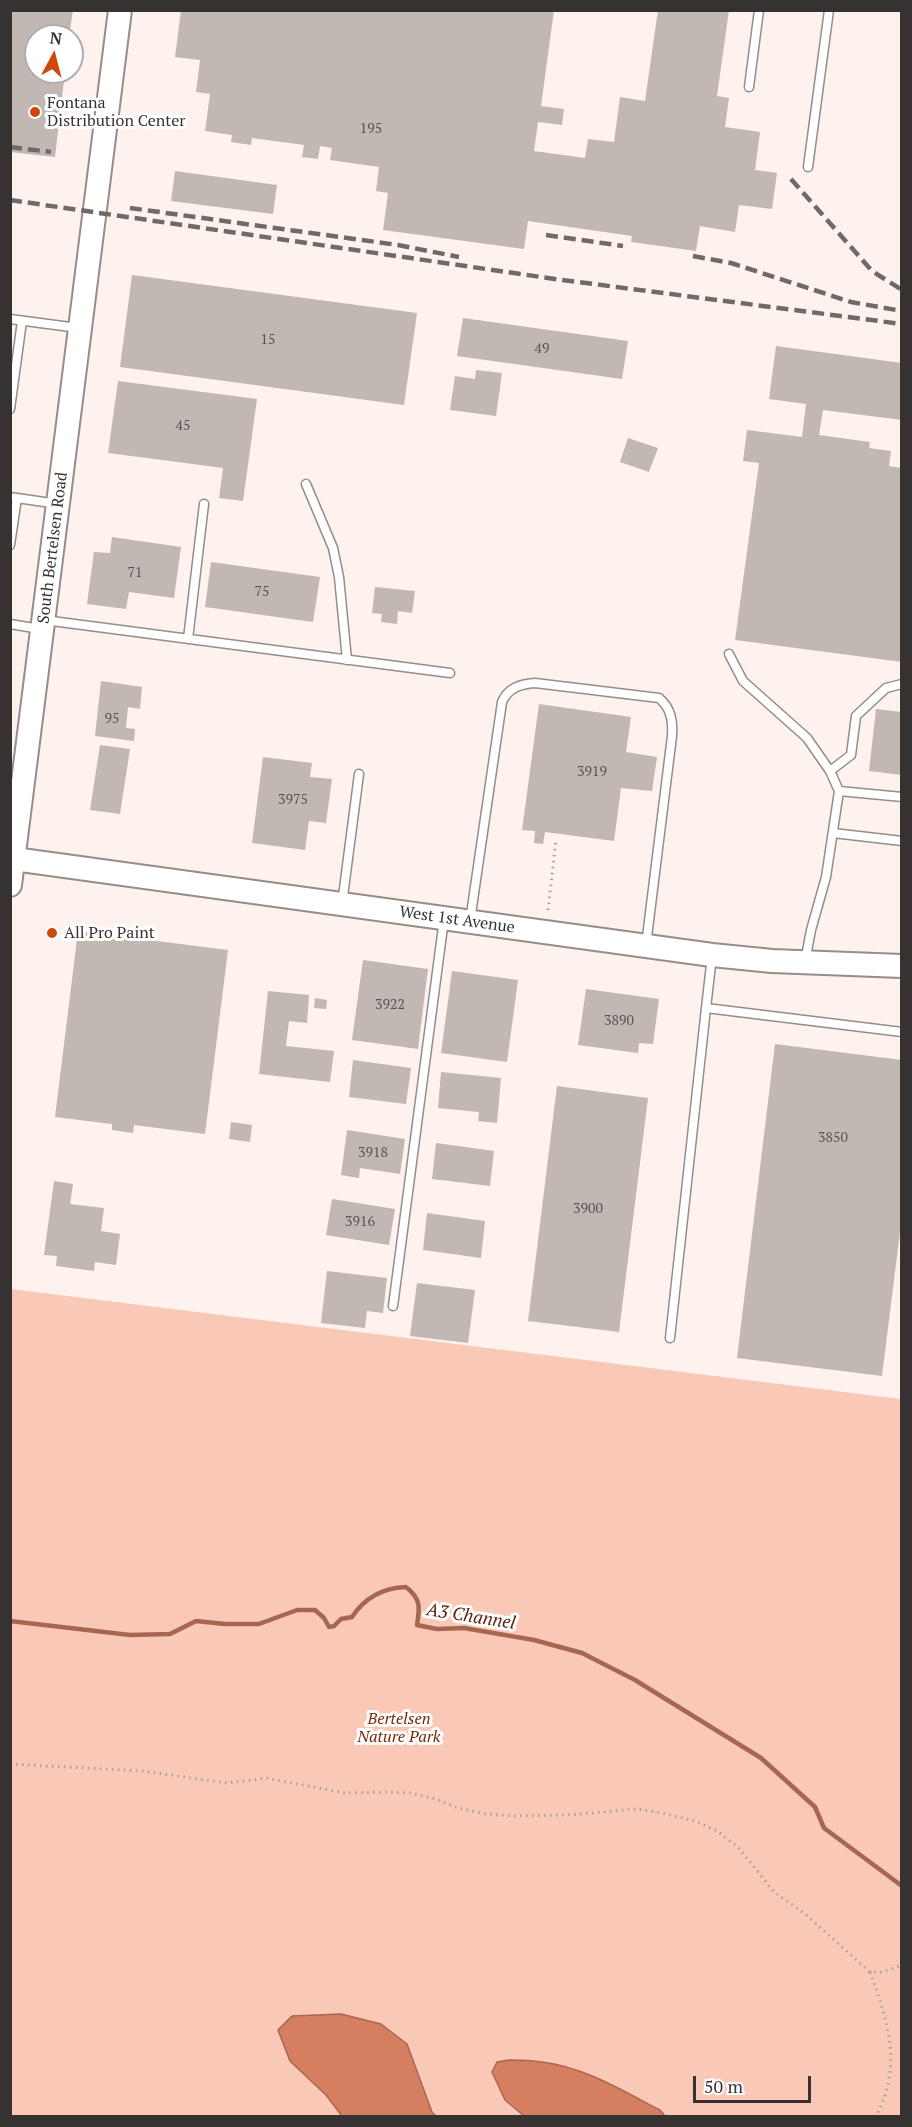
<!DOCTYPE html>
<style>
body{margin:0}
#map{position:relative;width:912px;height:2127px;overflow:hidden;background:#fdf2ee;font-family:"PT Serif",serif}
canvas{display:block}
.frame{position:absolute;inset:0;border:12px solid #363231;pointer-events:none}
.north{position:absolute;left:24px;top:24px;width:60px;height:60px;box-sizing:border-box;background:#fff;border:2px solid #afadad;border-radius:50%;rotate:7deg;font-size:16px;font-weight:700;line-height:24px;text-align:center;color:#363231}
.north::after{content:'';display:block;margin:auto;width:21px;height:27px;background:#ce480c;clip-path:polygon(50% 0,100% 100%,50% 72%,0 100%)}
.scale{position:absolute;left:693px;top:2076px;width:118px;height:27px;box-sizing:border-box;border:3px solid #363231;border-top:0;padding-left:8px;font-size:18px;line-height:21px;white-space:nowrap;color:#363231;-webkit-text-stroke:4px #fff;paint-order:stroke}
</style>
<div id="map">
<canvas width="912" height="2127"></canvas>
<div class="frame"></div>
<div class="north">N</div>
<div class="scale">50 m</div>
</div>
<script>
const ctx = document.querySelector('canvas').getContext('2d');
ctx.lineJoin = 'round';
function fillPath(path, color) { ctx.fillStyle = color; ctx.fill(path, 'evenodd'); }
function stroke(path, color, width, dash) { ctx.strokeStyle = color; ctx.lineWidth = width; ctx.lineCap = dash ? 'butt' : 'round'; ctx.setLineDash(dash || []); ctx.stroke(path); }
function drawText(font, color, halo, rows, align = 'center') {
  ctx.font = font + ' "PT Serif",serif'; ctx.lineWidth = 6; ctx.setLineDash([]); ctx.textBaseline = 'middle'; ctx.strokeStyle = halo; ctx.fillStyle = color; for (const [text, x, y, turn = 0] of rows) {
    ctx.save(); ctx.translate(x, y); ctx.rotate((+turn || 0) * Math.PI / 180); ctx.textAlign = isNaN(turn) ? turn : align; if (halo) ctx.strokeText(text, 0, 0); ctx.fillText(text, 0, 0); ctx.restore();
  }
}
const green = new Path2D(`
 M 11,1289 L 901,1399 L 901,2116 L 11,2116 Z`);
const water = new Path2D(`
 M 341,2014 L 381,2024 L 407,2044 L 432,2112 L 436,2116 L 342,2116 L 326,2095 L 290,2061 L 278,2030 L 292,2016 Z
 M 509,2060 C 520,2060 531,2060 542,2062 C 584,2067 623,2091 660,2110 L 665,2116 L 524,2116 L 505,2100 L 492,2072 L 497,2062 Z`);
const stream = new Path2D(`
 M 10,1621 L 130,1635 L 170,1634 L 196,1621 L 225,1624 L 259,1624 L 297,1610 L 315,1610 L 324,1618 L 329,1627 L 334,1626 L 341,1619 L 352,1617 C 365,1597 383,1588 406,1587 C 421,1599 420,1607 417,1625 L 437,1629 L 464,1628 L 534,1640 L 582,1653 L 635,1680 L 761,1758 L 815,1807 L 824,1828 L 902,1886`);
const building = new Path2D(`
 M 10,10 L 73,10 L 69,36 L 36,36 L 36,72 L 65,72 L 55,157 L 10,152 Z
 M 181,10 L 554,10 L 541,106 L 564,109 L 562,125 L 538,122 L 534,151 L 585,158 L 588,139 L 614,142 L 620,97 L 645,101 L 658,10 L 729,10 L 717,96 L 729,98 L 725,127 L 760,132 L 755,170 L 777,173 L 772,209 L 739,205 L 735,232 L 700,226 L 696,251 L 631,242 L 632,236 L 528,221 L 524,249 L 383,230 L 388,193 L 376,191 L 379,167 L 330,160 L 332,148 L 320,146 L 318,159 L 302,157 L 304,145 L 252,138 L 251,145 L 231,142 L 232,135 L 205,131 L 210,94 L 196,92 L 200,60 L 175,57 Z
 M 175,171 L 277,185 L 273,214 L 171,201 Z
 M 132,275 L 417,313 L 404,405 L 120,367 Z
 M 463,318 L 628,341 L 622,379 L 457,356 Z
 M 776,346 L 902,363 L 902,420 L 823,410 L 819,435 L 870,442 L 869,448 L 891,451 L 889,466 L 902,468 L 902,662 L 735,640 L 759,463 L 743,461 L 747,430 L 802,437 L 806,404 L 769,399 Z
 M 476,370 L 502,373 L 496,416 L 450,410 L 455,376 L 475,379 Z
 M 118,381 L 257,399 L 243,501 L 219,498 L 223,468 L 108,453 Z
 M 628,438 L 658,448 L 649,472 L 620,462 Z
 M 112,537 L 181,547 L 174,598 L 129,592 L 126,609 L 87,604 L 94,552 L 110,553 Z
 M 211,562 L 320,577 L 313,622 L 205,607 Z
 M 375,587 L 415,591 L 412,613 L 398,611 L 397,624 L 381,622 L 382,614 L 372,613 Z
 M 101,681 L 142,687 L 140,709 L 128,707 L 126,728 L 135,729 L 134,741 L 95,736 Z
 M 539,704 L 631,717 L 626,752 L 657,757 L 652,791 L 621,788 L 614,841 L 545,832 L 543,844 L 534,843 L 535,831 L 522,830 Z
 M 876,709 L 902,712 L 902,775 L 869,771 Z
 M 100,745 L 130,749 L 120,814 L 90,810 Z
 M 263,757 L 312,763 L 310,777 L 332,779 L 326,823 L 309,821 L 305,850 L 252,843 Z
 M 78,931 L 228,950 L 205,1134 L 134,1125 L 133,1133 L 112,1130 L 112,1124 L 55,1117 Z
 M 363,960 L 428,969 L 418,1049 L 352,1040 Z
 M 452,971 L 518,980 L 507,1062 L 441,1053 Z
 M 586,989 L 659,999 L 653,1044 L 639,1043 L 638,1053 L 578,1045 Z
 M 268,991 L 309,995 L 307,1023 L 289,1021 L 286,1046 L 334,1051 L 330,1082 L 259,1074 Z
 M 315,998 L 327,1000 L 326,1009 L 314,1008 Z
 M 775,1044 L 902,1060 L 902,1216 L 882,1376 L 737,1358 Z
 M 353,1060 L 411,1068 L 406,1104 L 349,1097 Z
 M 441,1072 L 501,1078 L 497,1123 L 478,1121 L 479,1112 L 438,1108 Z
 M 557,1086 L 648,1098 L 619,1332 L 528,1321 Z
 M 231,1122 L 252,1125 L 250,1142 L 229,1139 Z
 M 347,1130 L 405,1139 L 400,1174 L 360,1168 L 359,1178 L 341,1175 Z
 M 436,1143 L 494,1151 L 490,1186 L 432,1179 Z
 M 54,1181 L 73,1184 L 70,1204 L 104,1208 L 101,1231 L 120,1234 L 116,1265 L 95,1262 L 94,1271 L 56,1266 L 57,1256 L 44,1255 Z
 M 332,1199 L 395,1209 L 389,1245 L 326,1235 Z
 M 427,1213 L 485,1221 L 481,1258 L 423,1250 Z
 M 327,1271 L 387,1278 L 383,1313 L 367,1311 L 365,1328 L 321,1323 Z
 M 417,1283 L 475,1290 L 468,1343 L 410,1336 Z`);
const path = new Path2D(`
 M 548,910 L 556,840
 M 10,1764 L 143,1771 L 227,1783 L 266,1778 L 345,1793 L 386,1792 L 410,1793 L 436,1799 L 458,1808 L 487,1814 L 513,1816 L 568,1815 L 637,1809 L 662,1813 L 695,1821 L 717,1831 L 738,1847 L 774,1892 L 804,1913 L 870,1972 L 883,1972 L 902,1965
 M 870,1972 C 888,2022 903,2066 876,2116`);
const lane = new Path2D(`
 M 749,87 L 759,10
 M 808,167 L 829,10
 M 10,319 L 78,328
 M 10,409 L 22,321
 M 306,484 L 333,548 L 339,577 L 347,660
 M 10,497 L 58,504
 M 10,545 L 17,498
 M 44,620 L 450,673
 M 10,624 L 40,629
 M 188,639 L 204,504
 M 729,654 L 743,681 L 807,738 L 830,771 L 839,791 L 826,877 L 811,930 L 805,962
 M 830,771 L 851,755 L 856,716 L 886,688 L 902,684
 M 839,791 L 902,797
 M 833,833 L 902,841
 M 342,904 L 359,774
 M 470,921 L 502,702 C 508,688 520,684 535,683 L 659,698 C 671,708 673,721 672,736 L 646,945
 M 712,956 L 706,1008 L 902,1032
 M 393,1306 L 444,919
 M 670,1338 L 706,1008`);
const secondary = new Path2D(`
 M 14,859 L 712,955 L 772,961 L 902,966
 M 10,885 L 120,10`);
const rail = new Path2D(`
 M 10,147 L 51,152
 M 791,179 L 872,271 L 902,290
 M 10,200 L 555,279 L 902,324
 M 130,208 L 398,245 L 459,257
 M 546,235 L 623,246
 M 693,256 L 731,263 L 851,302 L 902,311`);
const markers = [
 [35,112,6,"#ce480c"],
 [52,933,6,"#ce480c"]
];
const numberNames = [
 ["195",371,129],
 ["15",268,340],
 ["49",542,349],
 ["45",183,426],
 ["71",135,573],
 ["75",262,592],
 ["95",112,719],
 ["3919",592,772],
 ["3975",293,800],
 ["3922",390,1005],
 ["3890",619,1021],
 ["3850",833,1138],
 ["3918",373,1153],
 ["3900",588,1209],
 ["3916",360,1222]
];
const poiNames = [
 ["Fontana",47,103],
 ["Distribution Center",47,121],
 ["All Pro Paint",64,933]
];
const streetNames = [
 ["South Bertelsen Road",53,548,-83],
 ["West 1st Avenue",457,920,8]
];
const parkNames = [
 ["Bertelsen",399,1719],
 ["Nature Park",399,1737]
];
const waterNames = [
 ["A3 Channel",471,1617,9]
];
fillPath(green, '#fac8b7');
fillPath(water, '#d67e60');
stroke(water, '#a66752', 1.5);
stroke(stream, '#a66752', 4.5);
fillPath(building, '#c1b7b3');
stroke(lane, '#968c88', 11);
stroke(secondary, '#968c88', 26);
stroke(path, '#a9a19e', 3, [1.5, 4.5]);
stroke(lane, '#fff', 8);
stroke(secondary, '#fff', 22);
stroke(rail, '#6f6967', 4.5, [12, 6]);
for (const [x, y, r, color] of markers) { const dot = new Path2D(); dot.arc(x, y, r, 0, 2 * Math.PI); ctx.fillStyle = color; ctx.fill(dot); stroke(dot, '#fff', 2); }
drawText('14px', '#595352', null, numberNames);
drawText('16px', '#363231', '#fff', poiNames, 'left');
drawText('16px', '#363231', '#fff', streetNames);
drawText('italic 16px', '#792a09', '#fff', parkNames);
drawText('italic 18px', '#5b230f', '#fff', waterNames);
</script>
